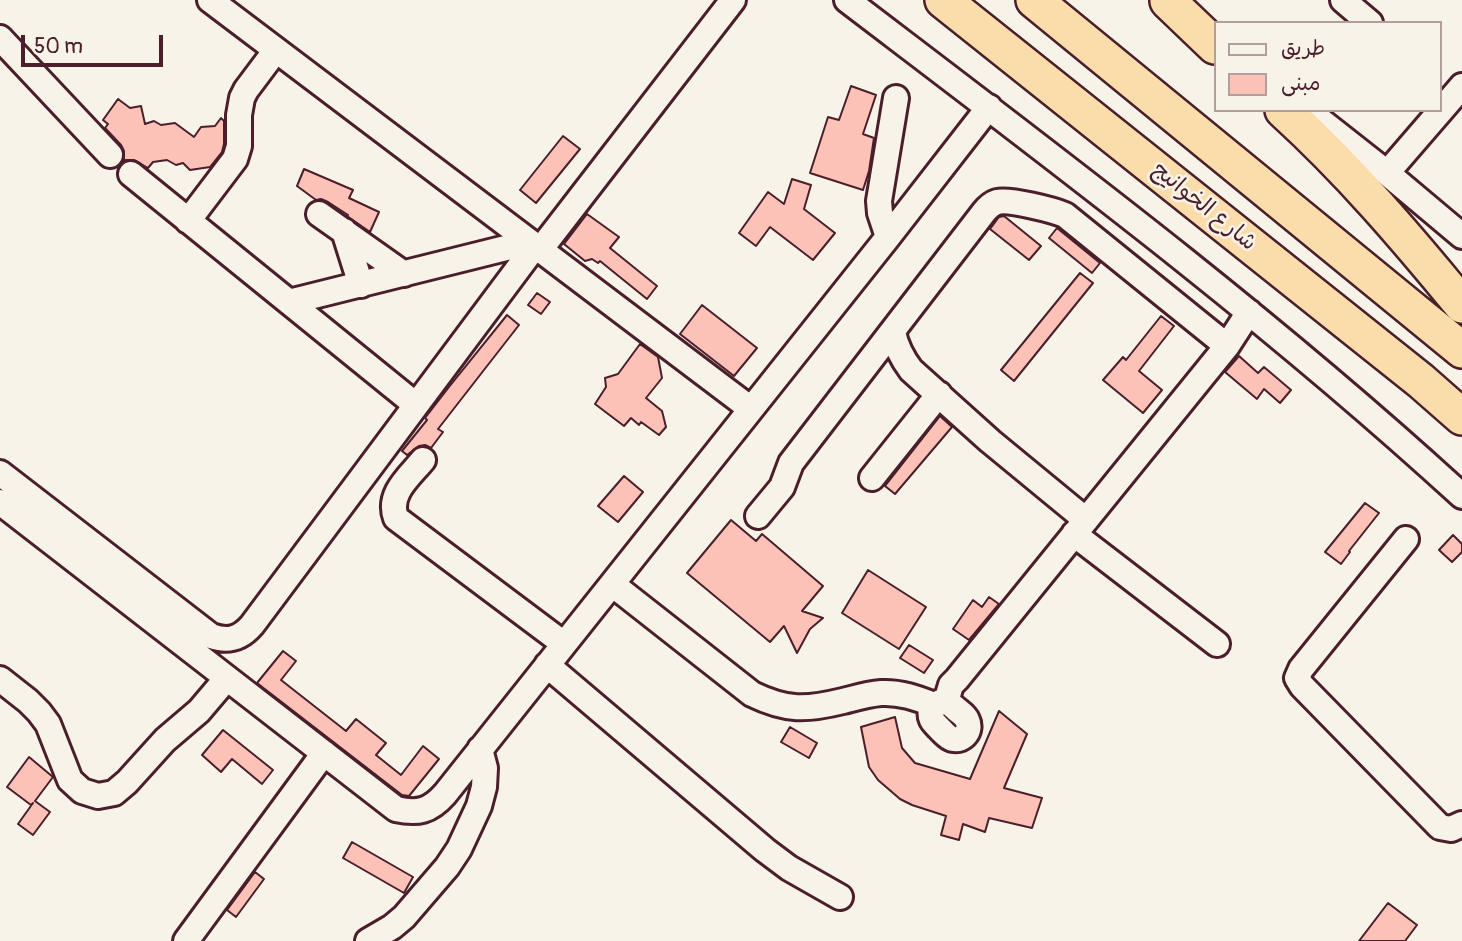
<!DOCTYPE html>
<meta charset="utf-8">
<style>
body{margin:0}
#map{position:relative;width:1462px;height:941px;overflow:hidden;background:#f7f3e8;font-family:Pangolin,"Playpen Sans Arabic",sans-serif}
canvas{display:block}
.legend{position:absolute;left:1214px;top:21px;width:228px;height:91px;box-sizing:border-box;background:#f7f3e8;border:2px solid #b29e9c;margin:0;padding:9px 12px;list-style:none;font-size:21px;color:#4a1f2b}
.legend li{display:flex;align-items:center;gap:14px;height:35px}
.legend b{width:35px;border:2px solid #b29e9c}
.scale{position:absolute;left:21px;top:35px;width:142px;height:32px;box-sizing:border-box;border:4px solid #4a1f2b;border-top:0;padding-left:9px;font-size:21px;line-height:24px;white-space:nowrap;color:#4a1f2b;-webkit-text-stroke:5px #f7f3e8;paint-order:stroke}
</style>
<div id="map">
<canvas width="1462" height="941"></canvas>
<ul class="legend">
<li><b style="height:9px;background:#f7f3e8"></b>طريق</li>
<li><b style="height:19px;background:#fdc2b7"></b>مبنى</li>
</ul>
<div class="scale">50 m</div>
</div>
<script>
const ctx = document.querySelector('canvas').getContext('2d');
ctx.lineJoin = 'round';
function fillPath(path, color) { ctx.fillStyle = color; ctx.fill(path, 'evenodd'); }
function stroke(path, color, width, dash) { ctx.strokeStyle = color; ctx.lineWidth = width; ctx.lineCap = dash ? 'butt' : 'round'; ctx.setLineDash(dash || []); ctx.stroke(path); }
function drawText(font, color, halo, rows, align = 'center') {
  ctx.font = font + ' Pangolin,"Playpen Sans Arabic",sans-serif'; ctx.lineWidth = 5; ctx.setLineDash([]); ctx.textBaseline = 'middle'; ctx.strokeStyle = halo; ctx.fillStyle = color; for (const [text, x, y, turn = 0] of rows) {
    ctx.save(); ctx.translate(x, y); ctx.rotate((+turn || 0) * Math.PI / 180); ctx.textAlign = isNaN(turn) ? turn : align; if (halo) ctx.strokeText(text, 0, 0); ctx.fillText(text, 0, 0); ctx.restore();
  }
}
const building = new Path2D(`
 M 851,86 L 876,95 L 863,134 L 874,138 L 869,171 L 863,190 L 810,173 L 828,117 L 839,120 Z
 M 118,99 L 130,108 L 141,106 L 145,124 L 154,121 L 161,125 L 175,123 L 194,137 L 201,127 L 215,126 L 221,118 L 224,121 L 224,144 L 222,152 L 210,167 L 190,170 L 183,163 L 176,165 L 167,160 L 153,162 L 148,168 L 134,160 L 126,160 L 122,162 L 124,159 L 124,151 L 121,145 L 105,128 L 108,124 L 103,120 Z
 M 563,136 L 580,149 L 536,203 L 520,190 Z
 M 304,169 L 353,190 L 349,198 L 379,212 L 370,232 L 347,216 L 348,215 L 328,202 L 321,199 L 316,200 L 297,186 Z
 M 792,179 L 811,185 L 804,209 L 835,233 L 813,260 L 770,227 L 756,246 L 739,233 L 768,192 L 784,204 Z
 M 587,214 L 619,237 L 610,248 L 657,286 L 647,299 L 600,261 L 598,263 L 592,259 L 585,261 L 564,244 Z
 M 1004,216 L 1041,246 L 1029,260 L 990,229 L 999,217 Z
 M 1057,228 L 1100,263 L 1092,273 L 1049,238 Z
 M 1080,273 L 1093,283 L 1014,381 L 1001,370 Z
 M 537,293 L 550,302 L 541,314 L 528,305 Z
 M 702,305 L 757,348 L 734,376 L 680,334 Z
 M 507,315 L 519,325 L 438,429 L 443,432 L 431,448 L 425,445 L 419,446 L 407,455 L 402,451 L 427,420 L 425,418 L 449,387 Z
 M 1161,316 L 1174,326 L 1139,371 L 1162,390 L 1143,413 L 1103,380 L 1123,357 L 1126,360 Z
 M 640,344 L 658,357 L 662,378 L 646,398 L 662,411 L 666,427 L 659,435 L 641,422 L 639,425 L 631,418 L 624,426 L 595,404 L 606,387 L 605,378 L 618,374 Z
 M 1239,356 L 1258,373 L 1264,367 L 1291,390 L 1280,403 L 1264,389 L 1257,399 L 1225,372 Z
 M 940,416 L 952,427 L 895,494 L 885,486 Z
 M 624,476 L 643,492 L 618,522 L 598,506 Z
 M 1365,503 L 1379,513 L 1349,551 L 1350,552 L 1341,564 L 1325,552 Z
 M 731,520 L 756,541 L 762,534 L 823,586 L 802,611 L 823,618 L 810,629 L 797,653 L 784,626 L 770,642 L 687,573 Z
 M 1453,535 L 1462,544 L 1462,552 L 1452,562 L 1439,550 Z
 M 868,570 L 926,607 L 899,649 L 842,613 Z
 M 989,597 L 999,604 L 969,640 L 953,629 L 973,600 L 982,607 Z
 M 909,645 L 933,660 L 924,673 L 900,658 Z
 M 283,651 L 296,661 L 281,680 L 346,731 L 356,719 L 386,743 L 376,755 L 401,775 L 423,746 L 439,759 L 409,796 L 402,795 L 257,683 Z
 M 999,711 L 1027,734 L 1004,788 L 1042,798 L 1032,828 L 989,818 L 985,832 L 963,824 L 959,840 L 941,835 L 946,816 L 912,805 L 900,799 L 878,780 L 869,767 L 861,727 L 895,717 L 902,748 L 915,763 L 970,779 Z
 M 790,727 L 817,743 L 809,758 L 781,742 Z
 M 223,730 L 273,770 L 262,784 L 232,759 L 221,772 L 202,755 Z
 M 29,757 L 53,777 L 35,801 L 50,812 L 33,835 L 18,824 L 33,803 L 31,805 L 7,787 Z
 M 352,842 L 413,877 L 404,893 L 343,858 Z
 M 255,872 L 264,879 L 236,917 L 227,910 Z
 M 1388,903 L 1417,925 L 1405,941 L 1359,941 Z`);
const minor = new Path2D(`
 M 210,0 L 751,409
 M 847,0 C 1057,160 1268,318 1462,496
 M 1343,0 L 1370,23
 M 0,38 L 110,155
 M 1307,110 L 1387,173 L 1462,236
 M 1387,173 L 1462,86
 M 131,174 L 416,405
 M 319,214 L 404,274
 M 188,221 L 235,159 L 239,146 L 239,115 L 242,98 L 246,90 L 276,50
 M 344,231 L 361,285
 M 888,237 L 880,213 L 879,201 L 896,98
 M 540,250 L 733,0
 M 289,302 L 530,242
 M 893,332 C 896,347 902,358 911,370 L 990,441 L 1086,520
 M 423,460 C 409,477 387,494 396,518 L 564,644
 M 0,473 L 211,636 C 228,642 240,639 252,625 L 535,246
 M 872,478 L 939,394
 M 0,502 L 396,809 C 418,814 430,811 445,794 L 888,237 L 989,107
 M 758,516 L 782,487 L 791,463 L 984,212 C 988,207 991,204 997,202 C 1010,199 1053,210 1065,215 L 1227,346
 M 1074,534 L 1217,644
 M 1406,539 L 1301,669 L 1297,678 L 1302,686 L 1440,827 L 1451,829 L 1462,824
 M 612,584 L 752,694 C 787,711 806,710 843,701 C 855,698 868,694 881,693 C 900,692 917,698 934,705
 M 547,665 L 765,850 L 789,868 L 840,897
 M 0,679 L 28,701 L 39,712 L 48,724 L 70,780 L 82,791 L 98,796 L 114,793 L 127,782 L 165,740 L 199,711 L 227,678
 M 940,702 C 947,702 950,703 955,708 C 959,712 965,715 967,720 C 972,730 964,741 953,739 C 948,738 943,732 939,728 C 933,722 929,719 931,709 Z
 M 946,702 L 951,685 L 957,679 L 1227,346 L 1249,312
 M 186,941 L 324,753
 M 368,941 L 392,927 L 404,917 L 447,867 L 459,849 L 479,806 L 484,787 L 485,768 L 480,749`);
const highway = new Path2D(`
 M 943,0 L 1421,381 L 1462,417
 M 1034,0 L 1462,350
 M 1168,1 L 1215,46
 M 1283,110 C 1349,170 1406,237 1462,305`);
const streetNames = [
 ["شارع الخوانيج",1204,207,39]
];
fillPath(building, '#fdc2b7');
stroke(building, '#4a1f2b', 2);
stroke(minor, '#4a1f2b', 30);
stroke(highway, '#4a1f2b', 40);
stroke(minor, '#f7f3e8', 24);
stroke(highway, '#fbddab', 35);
drawText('23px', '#4a1f2b', '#f7f3e8', streetNames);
</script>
